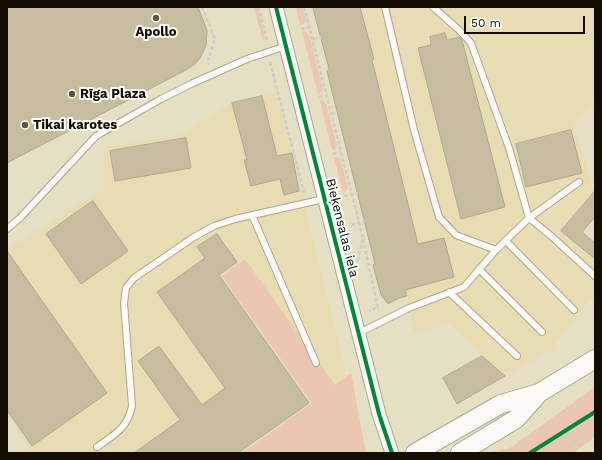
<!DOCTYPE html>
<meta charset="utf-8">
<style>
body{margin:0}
#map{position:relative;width:602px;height:460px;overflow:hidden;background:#e5dfc4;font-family:"Work Sans",sans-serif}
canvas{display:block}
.frame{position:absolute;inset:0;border:8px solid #130e01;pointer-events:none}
.scale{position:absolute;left:464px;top:16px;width:121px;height:18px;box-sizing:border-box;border:2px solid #130e01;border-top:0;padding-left:5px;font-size:12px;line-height:14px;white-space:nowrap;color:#130e01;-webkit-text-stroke:3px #fff;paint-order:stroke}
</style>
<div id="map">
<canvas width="602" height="460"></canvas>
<div class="frame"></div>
<div class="scale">50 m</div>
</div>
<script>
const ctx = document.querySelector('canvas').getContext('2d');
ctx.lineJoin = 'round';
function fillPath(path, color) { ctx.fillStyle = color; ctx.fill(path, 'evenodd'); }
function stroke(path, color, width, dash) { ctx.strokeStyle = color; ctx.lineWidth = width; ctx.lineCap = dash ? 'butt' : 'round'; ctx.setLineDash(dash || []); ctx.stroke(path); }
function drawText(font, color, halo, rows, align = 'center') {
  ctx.font = font + ' "Work Sans",sans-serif'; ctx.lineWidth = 4; ctx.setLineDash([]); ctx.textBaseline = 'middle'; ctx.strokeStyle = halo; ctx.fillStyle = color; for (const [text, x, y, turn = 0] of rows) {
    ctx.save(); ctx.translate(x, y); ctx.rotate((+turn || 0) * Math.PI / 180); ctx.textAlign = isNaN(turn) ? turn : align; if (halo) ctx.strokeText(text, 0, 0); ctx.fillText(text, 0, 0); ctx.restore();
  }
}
const built = new Path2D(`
 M 314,7 L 595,7 L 595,102 L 574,124 L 594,191 L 559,230 L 595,261 L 595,294 L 550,351 L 505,376 L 449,324 L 414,333 L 407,296 L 399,298 L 388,305 L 381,295 L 373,265 L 378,263 L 337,113 L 327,71 L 329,70 Z
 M 277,92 L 366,453 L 24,453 L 27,443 L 7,415 L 7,249 L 104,189 L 103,148 L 180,135 L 232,103 Z`);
const green = new Path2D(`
 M 254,7 L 258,7 L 265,38 L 263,41 Z
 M 296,7 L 302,7 L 306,20 L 304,24 L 300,25 Z
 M 305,31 L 309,35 L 323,89 L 320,93 L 318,94 L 302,32 Z
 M 322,100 L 326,103 L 337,146 L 335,149 L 332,150 L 320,101 Z
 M 334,157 L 340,158 L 348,188 L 345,192 L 343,193 Z
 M 245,259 L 335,385 L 351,373 L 366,453 L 242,453 L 312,403 L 222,276 Z
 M 595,387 L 595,453 L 487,453 L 510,448 Z`);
const pier = new Path2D(`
 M 595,437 L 595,453 L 573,453 Z`);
const building = new Path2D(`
 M 7,7 L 198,7 L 207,30 L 206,46 L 200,58 L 195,64 L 186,70 L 7,163 Z
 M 313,7 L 360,7 L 374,59 L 372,60 L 418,244 L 444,238 L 454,277 L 405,290 L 407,296 L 399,298 L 388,304 L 381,295 L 373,265 L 375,264 L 327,71 L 329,70 Z
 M 445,33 L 447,40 L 459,37 L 462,40 L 505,207 L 461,219 L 418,48 L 431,45 L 430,37 Z
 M 262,96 L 277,156 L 292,153 L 299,191 L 284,195 L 280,179 L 251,186 L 244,160 L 247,160 L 232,103 Z
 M 571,130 L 582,173 L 526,187 L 516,144 Z
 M 186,138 L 191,168 L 115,181 L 110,151 Z
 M 595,191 L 595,217 L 582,232 L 595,243 L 595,259 L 561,231 Z
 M 93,201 L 128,251 L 81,284 L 46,234 Z
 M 217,234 L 237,262 L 219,275 L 309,403 L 238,453 L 134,453 L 180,420 L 138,361 L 159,346 L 202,405 L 225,388 L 157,292 L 205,258 L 197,247 Z
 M 7,251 L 107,393 L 32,446 L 7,410 Z
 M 482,356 L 505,376 L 457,404 L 443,378 Z`);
const path = new Path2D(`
 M 202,7 L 215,39 L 208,60 L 209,65
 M 259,7 L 267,42
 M 304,7 L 363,238 L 357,263
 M 301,29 L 309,27
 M 313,39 L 321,37
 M 270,62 L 304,193
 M 319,97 L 327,95
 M 331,114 L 337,113
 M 333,154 L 341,152
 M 344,196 L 358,193
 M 351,225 L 365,221
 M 363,239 L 378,307 L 369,311
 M 558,421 L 573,442
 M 515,453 L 518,448
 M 558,453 L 595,427`);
const lane = new Path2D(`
 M 385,7 L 414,130 L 439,217 L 456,235 L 496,250
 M 433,7 L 459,30 L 471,43 L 509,148 L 529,218 L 550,235 L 595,276
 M 252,215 L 316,363
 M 7,229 L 20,218 L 96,136 L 161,99 L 193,83 L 247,59 L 286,46
 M 506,241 L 574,310
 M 479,269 L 542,332
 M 449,292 L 517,356
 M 359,333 L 409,308 L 464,287 L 496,250 L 529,218 L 579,182
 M 97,447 C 114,435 128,428 132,406 L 124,303 L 126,288 L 134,278 L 194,237 L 214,226 L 235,219 L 324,199`);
const street = new Path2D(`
 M 276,7 L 379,414 L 392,453`);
const secondary = new Path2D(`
 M 415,453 L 501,404 L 539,393 L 595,359
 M 460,453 L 516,419 L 539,393`);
const cycleway = new Path2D(`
 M 276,7 L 379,414 L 392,453
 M 530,453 L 595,412`);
const markers = [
 [156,18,4,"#5c5745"],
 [72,94,4,"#5c5745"],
 [25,125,4,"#5c5745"]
];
const poiNames = [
 ["Apollo",156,32,"center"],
 ["Rīga Plaza",80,94],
 ["Tikai karotes",33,125]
];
const streetNames = [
 ["Bieķensalas iela",342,228,76]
];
fillPath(built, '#e8ddb2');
fillPath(green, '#ebc6b1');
fillPath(pier, '#e5dfc4');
fillPath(building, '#c5bd9d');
stroke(building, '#ada994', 1);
stroke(lane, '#aba691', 8);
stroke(street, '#aba691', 15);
stroke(secondary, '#aba691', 20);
stroke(path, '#cfcdc6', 2.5, [4, 2]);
stroke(lane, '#fbfaf6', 6);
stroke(street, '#fbfaf6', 13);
stroke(secondary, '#fbfaf6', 18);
stroke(cycleway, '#00873e', 4);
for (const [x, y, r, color] of markers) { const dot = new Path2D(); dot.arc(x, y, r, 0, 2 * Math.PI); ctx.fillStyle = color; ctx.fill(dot); stroke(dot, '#fff', 1.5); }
drawText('bold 13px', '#130e01', '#fff', poiNames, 'left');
drawText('13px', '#130e01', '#fff', streetNames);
</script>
